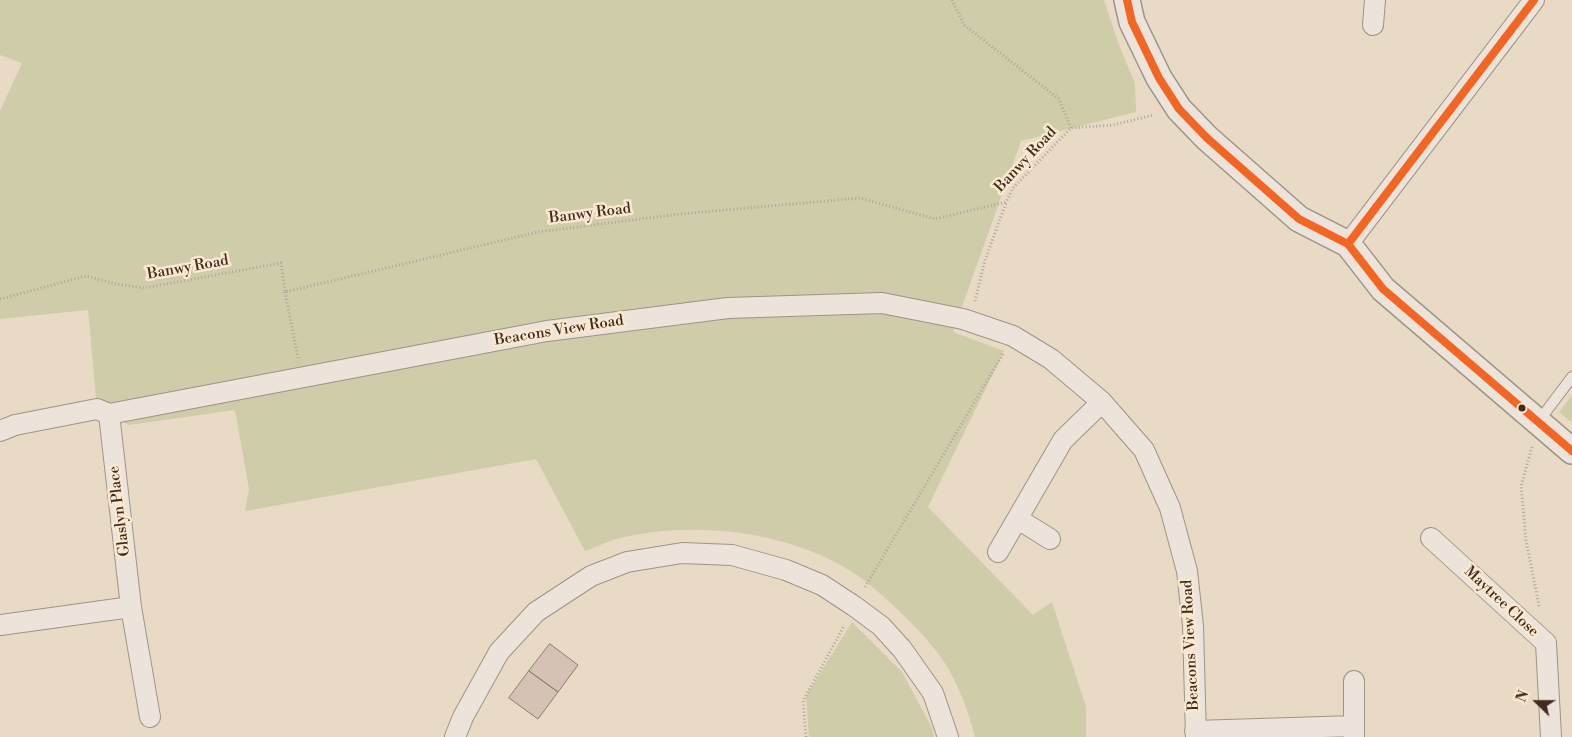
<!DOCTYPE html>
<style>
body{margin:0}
#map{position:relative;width:1572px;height:737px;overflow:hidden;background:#e9dac6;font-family:"Libre Bodoni",serif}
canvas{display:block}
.north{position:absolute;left:1512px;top:677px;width:50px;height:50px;-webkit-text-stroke:4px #fae8d0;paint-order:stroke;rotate:292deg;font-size:14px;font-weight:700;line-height:20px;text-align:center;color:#422b1e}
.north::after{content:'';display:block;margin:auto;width:18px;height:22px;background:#422b1e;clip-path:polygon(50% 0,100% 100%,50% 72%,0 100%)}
</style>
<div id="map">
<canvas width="1572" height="737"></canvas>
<div class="north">N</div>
</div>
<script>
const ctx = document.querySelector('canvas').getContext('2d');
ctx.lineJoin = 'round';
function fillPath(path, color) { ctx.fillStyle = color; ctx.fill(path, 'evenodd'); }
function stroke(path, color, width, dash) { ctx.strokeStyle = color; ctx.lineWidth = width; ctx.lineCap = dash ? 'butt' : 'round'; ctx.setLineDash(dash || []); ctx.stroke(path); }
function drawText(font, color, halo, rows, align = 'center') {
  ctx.font = font + ' "Libre Bodoni",serif'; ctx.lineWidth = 5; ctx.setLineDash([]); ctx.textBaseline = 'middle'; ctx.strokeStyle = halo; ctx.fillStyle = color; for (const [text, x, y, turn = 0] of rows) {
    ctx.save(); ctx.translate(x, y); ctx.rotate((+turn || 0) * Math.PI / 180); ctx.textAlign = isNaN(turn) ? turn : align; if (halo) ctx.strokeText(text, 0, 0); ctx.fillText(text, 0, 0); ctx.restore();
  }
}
const green = new Path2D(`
 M 0,0 L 1104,0 L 1119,45 L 1135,84 L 1136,112 L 1021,141 L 953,332 L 1004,351 L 928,507 L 1033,615 L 1052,602 L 1086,707 L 1086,737 L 975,737 C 969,714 961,691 949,670 C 937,649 918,629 900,612 C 887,600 873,586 857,575 C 791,531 696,520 620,538 C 608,541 596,547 585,551 L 536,459 L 245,511 L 249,489 L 235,410 L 129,425 L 97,409 L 88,310 L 0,319 L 0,111 L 22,63 L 0,55 Z
 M 1572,395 L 1572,423 L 1559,412 Z
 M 852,622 L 902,672 L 932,728 L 934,737 L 809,737 L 806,696 Z`);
const building = new Path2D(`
 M 550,644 L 578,665 L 558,692 L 529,671 Z
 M 529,671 L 558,692 L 538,719 L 509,698 Z`);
const path = new Path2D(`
 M 952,0 L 964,25 L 1059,99 L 1071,128
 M 285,292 L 298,358
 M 0,299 L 86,276 L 116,284 L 144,288 L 281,263 L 285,292 L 538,232 L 680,214 L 860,198 L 935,219 L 1006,202 L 1013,188 L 1071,128 L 1113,125 L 1154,115
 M 975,301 L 985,260 L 1006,203
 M 1532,447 L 1521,486 L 1526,540 L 1539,606
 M 865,587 L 1003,354
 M 806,737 L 803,701 L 844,626`);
const service = new Path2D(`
 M 1538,422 L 1572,377`);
const minor = new Path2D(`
 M 1373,25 L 1375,0
 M 1348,244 L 1534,0
 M 109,414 L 131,607 L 150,717
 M 0,431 L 15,425 L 97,409 L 109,414 L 547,331 L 728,308 L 882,303 L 963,319 L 1013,336 L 1051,359 L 1102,402 L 1144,450 L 1170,508 L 1187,571 L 1193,626 L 1196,737
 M 1018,519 L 1050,539
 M 1431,538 L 1546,643 L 1551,737
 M 998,552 L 1063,440 L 1102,402
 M 0,625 L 131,607
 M 1354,681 L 1354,737
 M 1195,731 L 1354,726
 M 455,737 L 463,717 L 499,652 L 536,612 L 591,576 L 627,562 L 682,553 L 732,555 L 786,570 L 822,585 L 854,606 L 881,626 L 902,649 L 933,693 L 948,737`);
const tertiary = new Path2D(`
 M 1127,0 L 1132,22 L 1159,78 L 1179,109 L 1207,138 L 1299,219 L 1348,244 L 1383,289 L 1572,451`);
const bus1 = new Path2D(`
 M 1127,0 L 1132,22 L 1159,78 L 1179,109 L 1207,138 L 1299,219 L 1348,244 L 1383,289 L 1572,451
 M 1348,244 L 1534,0`);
const markers = [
 [1522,408,4.5,"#422b1e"]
];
const streetNames = [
 ["Banwy Road",1026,160,-47],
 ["Banwy Road",590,214,-7],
 ["Banwy Road",188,268,-10],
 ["Beacons View Road",559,331,-9],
 ["Glaslyn Place",120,511,-97],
 ["Maytree Close",1501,602,43],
 ["Beacons View Road",1191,645,-93]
];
fillPath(green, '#cfcca9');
fillPath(building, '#d5c2b5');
stroke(building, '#877b70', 1);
stroke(service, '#9f9386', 12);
stroke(minor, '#9f9386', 22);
stroke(tertiary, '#9f9386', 28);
stroke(path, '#aea59d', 3, [1, 2.5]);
stroke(service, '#ece4da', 10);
stroke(minor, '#ece4da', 20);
stroke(tertiary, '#ece4da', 25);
stroke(bus1, '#f26522', 8);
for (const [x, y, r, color] of markers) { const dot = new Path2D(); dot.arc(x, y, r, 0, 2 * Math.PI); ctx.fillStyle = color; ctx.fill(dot); stroke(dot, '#fae8d0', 2); }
drawText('15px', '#422b1e', '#fae8d0', streetNames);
</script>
